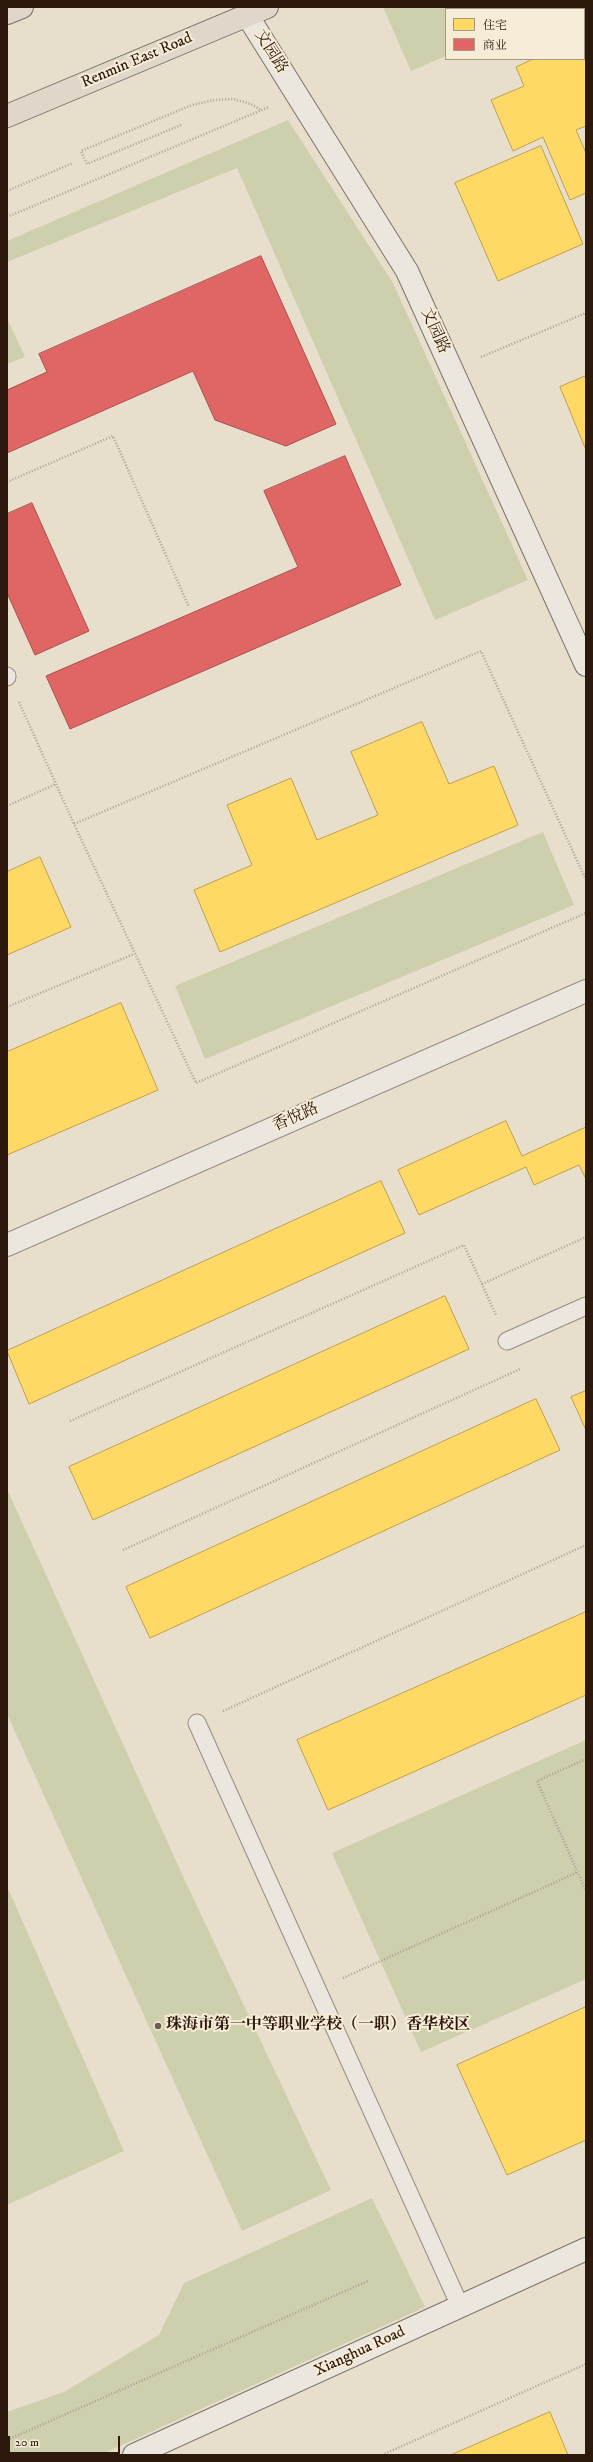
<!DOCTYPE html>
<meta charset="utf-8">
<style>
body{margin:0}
#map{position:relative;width:593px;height:2462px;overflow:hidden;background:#e7decc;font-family:"IM FELL DW Pica","Noto Serif SC",serif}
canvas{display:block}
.frame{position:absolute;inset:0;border:8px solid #2d180d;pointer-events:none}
.legend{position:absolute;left:445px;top:8px;width:140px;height:52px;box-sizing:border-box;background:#f7ecd6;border:1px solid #a69786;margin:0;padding:5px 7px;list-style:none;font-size:12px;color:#2d180d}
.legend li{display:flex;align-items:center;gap:8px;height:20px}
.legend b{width:20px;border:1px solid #a69786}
.scale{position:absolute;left:8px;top:2436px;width:112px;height:18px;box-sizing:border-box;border:2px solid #2d180d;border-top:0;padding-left:5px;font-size:12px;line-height:14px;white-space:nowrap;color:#2d180d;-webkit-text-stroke:3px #f7ecd6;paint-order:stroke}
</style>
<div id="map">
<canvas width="593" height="2462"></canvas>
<div class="frame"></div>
<ul class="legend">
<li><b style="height:11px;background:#ffd966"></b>住宅</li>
<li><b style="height:11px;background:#e06666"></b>商业</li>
</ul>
<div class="scale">20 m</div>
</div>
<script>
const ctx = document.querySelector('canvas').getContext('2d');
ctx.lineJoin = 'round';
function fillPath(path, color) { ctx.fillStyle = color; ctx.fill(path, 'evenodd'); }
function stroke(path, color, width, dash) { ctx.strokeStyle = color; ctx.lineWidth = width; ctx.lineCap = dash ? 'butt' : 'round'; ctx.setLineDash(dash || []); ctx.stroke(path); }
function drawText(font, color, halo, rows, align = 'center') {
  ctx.font = font + ' "IM FELL DW Pica","Noto Serif SC",serif'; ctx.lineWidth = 4; ctx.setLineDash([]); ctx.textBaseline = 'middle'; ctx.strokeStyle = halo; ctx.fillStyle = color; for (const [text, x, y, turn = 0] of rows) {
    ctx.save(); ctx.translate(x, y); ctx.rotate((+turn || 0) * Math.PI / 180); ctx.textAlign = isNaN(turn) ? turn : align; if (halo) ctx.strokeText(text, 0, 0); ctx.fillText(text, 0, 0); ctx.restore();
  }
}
const green = new Path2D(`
 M 383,7 L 562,7 L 557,9 L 446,9 L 446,56 L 411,71 Z
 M 288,120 L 393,283 L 528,580 L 435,620 L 237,168 L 7,262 L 7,241 Z
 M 7,318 L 25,357 L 7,364 Z
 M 543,832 L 574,905 L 205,1059 L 175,986 Z
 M 7,1489 L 188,1887 L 331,2190 L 242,2231 L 7,1714 Z
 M 586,1740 L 586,1979 L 421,2052 L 332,1853 Z
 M 7,1886 L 124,2151 L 7,2205 Z
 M 372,2198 L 425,2307 L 100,2455 L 7,2455 L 7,2412 L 64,2392 L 159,2335 L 184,2283 Z`);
const homes = new Path2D(`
 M 586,36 L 586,126 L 576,130 L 586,153 L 586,193 L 570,200 L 543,137 L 513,151 L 491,100 L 524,86 L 516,67 L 533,59 L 584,59 L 584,37 Z
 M 541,146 L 583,244 L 498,281 L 455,183 Z
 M 586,376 L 586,450 L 560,387 Z
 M 422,722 L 449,784 L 494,766 L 518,825 L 220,952 L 194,890 L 252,865 L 227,805 L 291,778 L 317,840 L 378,815 L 351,752 Z
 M 40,857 L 71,927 L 7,955 L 7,872 Z
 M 121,1003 L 158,1090 L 7,1155 L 7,1052 Z
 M 506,1121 L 522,1156 L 586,1127 L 586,1179 L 579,1165 L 534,1185 L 526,1167 L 419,1215 L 398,1170 Z
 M 381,1181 L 405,1233 L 29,1404 L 7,1351 Z
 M 445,1296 L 469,1349 L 93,1520 L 69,1467 Z
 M 586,1391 L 586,1430 L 571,1397 Z
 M 536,1399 L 560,1450 L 150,1638 L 126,1587 Z
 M 586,1612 L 586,1695 L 328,1810 L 297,1740 Z
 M 586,2007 L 586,2140 L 507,2175 L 457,2065 Z
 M 550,2412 L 568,2455 L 451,2455 Z`);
const shops = new Path2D(`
 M 261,256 L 336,424 L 286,446 L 215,420 L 193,371 L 7,453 L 7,390 L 47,372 L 39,354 Z
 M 345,456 L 401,585 L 70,729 L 46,676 L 298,567 L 264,491 Z
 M 32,503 L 89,631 L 35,655 L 7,593 L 7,514 Z`);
const path = new Path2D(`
 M 181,125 L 87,164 L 81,151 L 192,105 L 214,100 L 233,99 L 251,104 L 261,110
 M 7,191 L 73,163
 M 7,217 L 269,107
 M 481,357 L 586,313
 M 7,482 L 113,436 L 189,607
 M 19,702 L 74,824
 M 7,806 L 56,784
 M 586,880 L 481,651 L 74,824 L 196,1083 L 586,913
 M 7,1007 L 134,954
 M 482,1284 L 586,1237
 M 70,1421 L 464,1245 L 496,1315
 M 123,1550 L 520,1369
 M 223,1711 L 586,1545
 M 586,1759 L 537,1781 L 586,1891
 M 343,1978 L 578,1872
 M 7,2440 L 368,2281
 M 382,2455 L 586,2364`);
const lane = new Path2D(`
 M 7,677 L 7,676
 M 507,1341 L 586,1306
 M 197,1723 L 460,2306`);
const street = new Path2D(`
 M 7,1245 L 586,991`);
const secondary = new Path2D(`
 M 247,15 L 407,271 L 586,665
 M 134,2455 L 586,2249`);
const primary = new Path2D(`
 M 7,13 L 22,7
 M 7,116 L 267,7`);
const markers = [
 [158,2026,4,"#6e5d50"]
];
const streetNames = [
 ["文园路",270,52,58],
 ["Renmin East Road",137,61,-23],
 ["文园路",434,331,66],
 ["香悅路",296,1118,-24],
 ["Xianghua Road",360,2352,-25]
];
const poiNames = [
 ["珠海市第一中等职业学校（一职）香华校区",166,2026]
];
fillPath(green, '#ced0ad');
fillPath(homes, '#ffd966');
stroke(homes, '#c09f4b', 1);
fillPath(shops, '#e06666');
stroke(shops, '#aa4f4b', 1);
stroke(lane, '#958d82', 19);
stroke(street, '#958d82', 24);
stroke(secondary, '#7b7368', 24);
stroke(primary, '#7b7368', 24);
stroke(path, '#a7a199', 2.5, [1, 2]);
stroke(lane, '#ebe6de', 17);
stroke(street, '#ebe6de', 22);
stroke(secondary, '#ebe6de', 22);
stroke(primary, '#dfd7c9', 22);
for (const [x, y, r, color] of markers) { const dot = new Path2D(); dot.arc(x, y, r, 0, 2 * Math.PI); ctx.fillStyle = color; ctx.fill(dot); stroke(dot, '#f7ecd6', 1.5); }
drawText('16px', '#2d180d', '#f7ecd6', streetNames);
drawText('bold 16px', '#2d180d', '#f7ecd6', poiNames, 'left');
</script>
